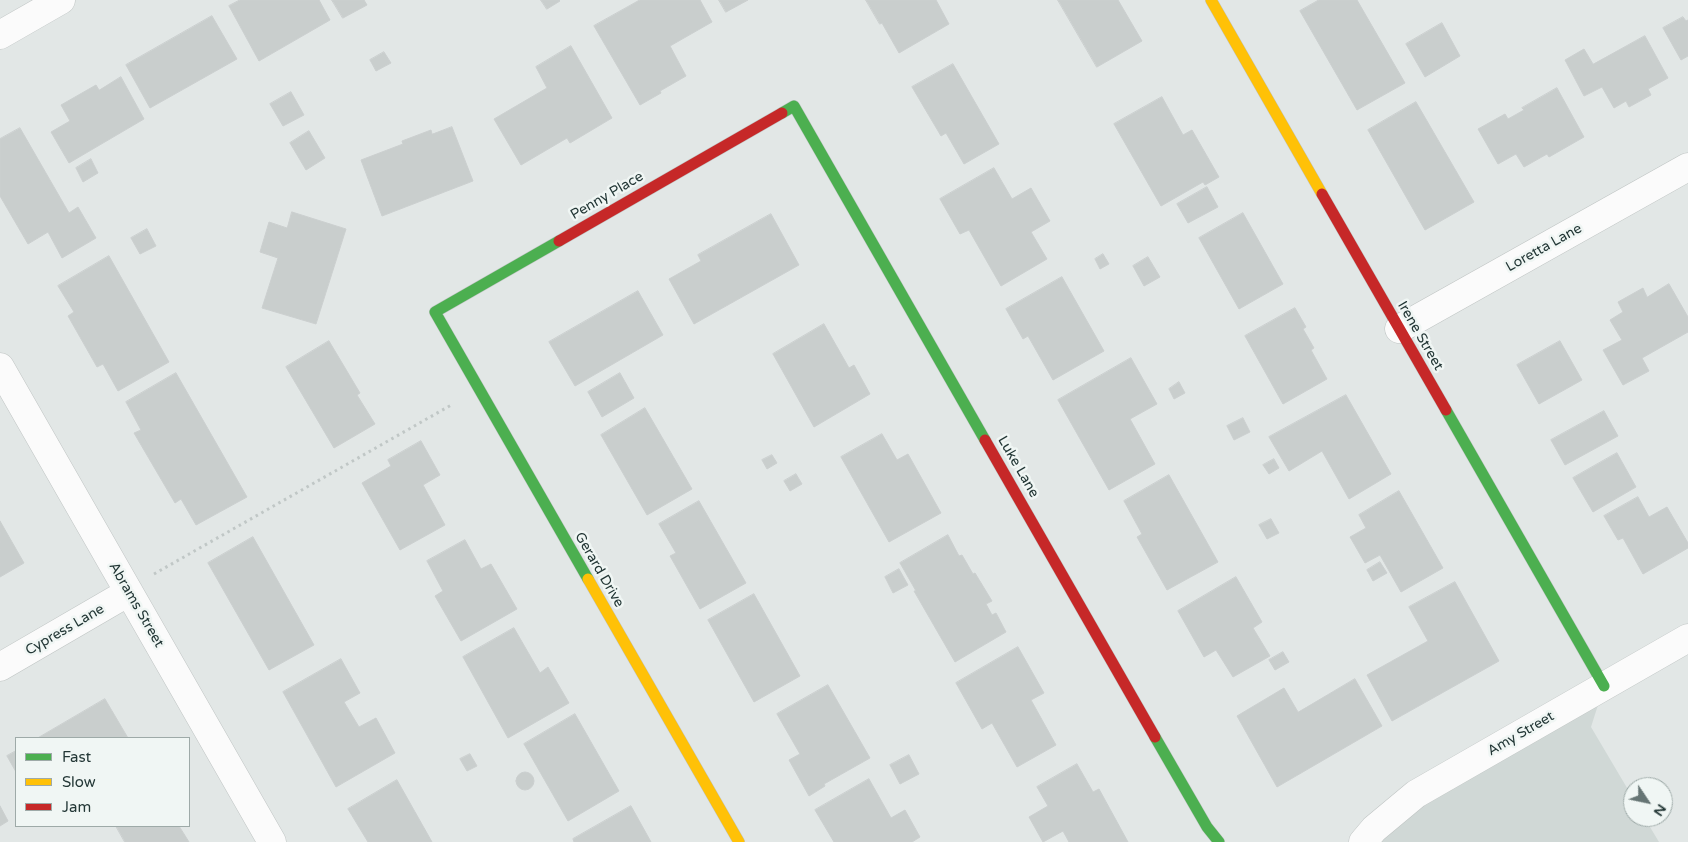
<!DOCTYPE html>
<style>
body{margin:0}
#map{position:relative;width:1688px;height:842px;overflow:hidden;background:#e2e7e6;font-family:"Varela Round",sans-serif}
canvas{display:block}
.legend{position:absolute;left:15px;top:737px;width:175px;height:90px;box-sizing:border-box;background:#f0f6f4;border:1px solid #9eaaa8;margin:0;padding:6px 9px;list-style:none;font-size:15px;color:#233736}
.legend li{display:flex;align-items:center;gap:10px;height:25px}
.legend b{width:25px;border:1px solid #9eaaa8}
.north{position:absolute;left:1623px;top:777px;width:50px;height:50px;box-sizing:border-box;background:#f0f6f4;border:1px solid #9eaaa8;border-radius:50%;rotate:124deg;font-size:14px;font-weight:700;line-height:20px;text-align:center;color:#233736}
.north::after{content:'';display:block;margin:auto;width:18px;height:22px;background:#667574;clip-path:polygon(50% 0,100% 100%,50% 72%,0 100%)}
</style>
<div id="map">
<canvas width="1688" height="842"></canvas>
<ul class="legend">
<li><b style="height:6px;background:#4caf50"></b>Fast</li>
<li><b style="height:6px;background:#ffc107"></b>Slow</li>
<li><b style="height:6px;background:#c62828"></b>Jam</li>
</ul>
<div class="north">N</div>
</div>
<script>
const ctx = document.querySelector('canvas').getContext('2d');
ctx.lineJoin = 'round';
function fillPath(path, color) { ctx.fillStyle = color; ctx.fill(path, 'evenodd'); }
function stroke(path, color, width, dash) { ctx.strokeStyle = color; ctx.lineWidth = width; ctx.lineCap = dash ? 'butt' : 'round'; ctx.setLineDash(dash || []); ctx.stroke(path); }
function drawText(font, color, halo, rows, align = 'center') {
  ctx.font = font + ' "Varela Round",sans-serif'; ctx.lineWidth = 5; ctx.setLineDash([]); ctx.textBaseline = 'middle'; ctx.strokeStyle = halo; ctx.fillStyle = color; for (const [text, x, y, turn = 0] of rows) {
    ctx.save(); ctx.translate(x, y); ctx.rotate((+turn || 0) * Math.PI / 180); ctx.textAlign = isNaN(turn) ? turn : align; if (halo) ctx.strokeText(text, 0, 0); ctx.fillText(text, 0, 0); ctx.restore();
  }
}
const built = new Path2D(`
 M 1604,686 L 1591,727 L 1633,798 L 1633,817 L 1644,817 L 1659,842 L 1363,842 Z`);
const building = new Path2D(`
 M 240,0 L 319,0 L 330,20 L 259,61 L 229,6 Z
 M 332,0 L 364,0 L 367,5 L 343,18 Z
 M 541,0 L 559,0 L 560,1 L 547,9 Z
 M 640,0 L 700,0 L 712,22 L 670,46 L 686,76 L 660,91 L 661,93 L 640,105 L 594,26 Z
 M 719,0 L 748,0 L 726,12 Z
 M 866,0 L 936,0 L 949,24 L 899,53 L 882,23 L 880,24 Z
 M 1058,0 L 1118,0 L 1142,41 L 1097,67 Z
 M 1319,0 L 1357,0 L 1405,83 L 1357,110 L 1300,11 Z
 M 212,16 L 237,59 L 150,108 L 126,65 Z
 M 1683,17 L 1686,21 L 1688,20 L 1688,56 L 1681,60 L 1663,28 Z
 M 1442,23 L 1460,56 L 1425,77 L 1406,44 Z
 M 1645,36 L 1668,78 L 1648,89 L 1651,95 L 1629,107 L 1626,101 L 1614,108 L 1602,87 L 1584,96 L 1565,60 L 1584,49 L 1593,64 Z
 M 571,46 L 612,118 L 570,143 L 567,138 L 521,165 L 494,119 L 547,88 L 536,67 Z
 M 384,52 L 391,63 L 376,71 L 370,60 Z
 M 953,64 L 999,144 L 964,164 L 946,133 L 941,136 L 912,87 Z
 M 121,77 L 144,119 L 69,163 L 51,132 L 70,121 L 61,105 L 96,85 L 99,90 Z
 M 1557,88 L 1584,137 L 1549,157 L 1547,154 L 1524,167 L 1516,154 L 1498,164 L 1478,129 L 1505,114 L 1508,119 L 1524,110 L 1522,108 Z
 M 291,92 L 304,115 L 283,126 L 270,104 Z
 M 1162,97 L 1183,135 L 1192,130 L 1219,177 L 1205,185 L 1203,182 L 1161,206 L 1114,124 Z
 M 1416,102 L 1474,202 L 1425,230 L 1368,130 Z
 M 452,127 L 473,181 L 382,216 L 361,160 L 403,144 L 402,141 L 431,130 L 432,134 Z
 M 20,128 L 69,213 L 78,207 L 96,238 L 62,258 L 48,232 L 28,244 L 0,196 L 0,139 Z
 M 309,131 L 325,158 L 306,170 L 290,143 Z
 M 91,159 L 98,173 L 83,182 L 76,168 Z
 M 994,168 L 1012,199 L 1031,188 L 1050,221 L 1031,232 L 1047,259 L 1001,286 L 969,230 L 960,234 L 940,199 Z
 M 1207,187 L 1218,207 L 1188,223 L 1177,204 Z
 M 292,212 L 346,229 L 316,324 L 262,308 L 278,258 L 260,252 L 269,222 L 287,228 Z
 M 1243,213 L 1283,284 L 1239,309 L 1199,238 Z
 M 771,214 L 799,265 L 694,324 L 669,279 L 701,261 L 698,255 Z
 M 147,229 L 156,246 L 140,254 L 131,238 Z
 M 1103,254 L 1109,264 L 1100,269 L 1095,259 Z
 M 109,256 L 169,362 L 118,391 L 103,364 L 97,367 L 68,316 L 74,312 L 58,286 Z
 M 1148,257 L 1160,277 L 1144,286 L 1133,266 Z
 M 1062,277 L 1104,351 L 1053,380 L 1028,336 L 1023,339 L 1006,309 Z
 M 1669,284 L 1688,317 L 1688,332 L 1642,358 L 1649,371 L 1623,385 L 1603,350 L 1622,340 L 1610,320 L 1623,312 L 1618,302 L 1643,288 L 1647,297 Z
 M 638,291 L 663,335 L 575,386 L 549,342 Z
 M 1295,308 L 1306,327 L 1303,329 L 1314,348 L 1311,350 L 1327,379 L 1283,404 L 1245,336 Z
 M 824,324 L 849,368 L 854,365 L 870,394 L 814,427 L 773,354 Z
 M 329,341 L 360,393 L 357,395 L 375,424 L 334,448 L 286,367 Z
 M 1560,341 L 1582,380 L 1539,404 L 1517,365 Z
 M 1131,358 L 1157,404 L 1130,419 L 1155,464 L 1109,490 L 1058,400 Z
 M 176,373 L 247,497 L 196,525 L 181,499 L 175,503 L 134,433 L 141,430 L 126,402 Z
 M 620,373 L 634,398 L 602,417 L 588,392 Z
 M 1179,382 L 1185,393 L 1174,399 L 1169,389 Z
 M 1346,395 L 1391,474 L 1349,499 L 1322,451 L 1289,471 L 1269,437 Z
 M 645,408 L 692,489 L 647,515 L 601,435 Z
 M 1604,411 L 1618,436 L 1565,465 L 1551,440 Z
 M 1243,418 L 1250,432 L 1234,440 L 1227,426 Z
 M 882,434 L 897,460 L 908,454 L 941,513 L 889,542 L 841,457 Z
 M 421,441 L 440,475 L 423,485 L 445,525 L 400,550 L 362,483 L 391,466 L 388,460 Z
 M 1617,453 L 1636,487 L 1593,512 L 1573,478 Z
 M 772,455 L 777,463 L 767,469 L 762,460 Z
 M 1274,459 L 1279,468 L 1269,474 L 1263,465 Z
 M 796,474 L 802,484 L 790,491 L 784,481 Z
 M 1169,475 L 1218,562 L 1167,590 L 1137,537 L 1142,534 L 1124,501 Z
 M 1399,491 L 1443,568 L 1401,592 L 1380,555 L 1365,563 L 1350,537 L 1366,528 L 1359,515 Z
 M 1638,497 L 1649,517 L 1667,507 L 1688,543 L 1688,548 L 1643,574 L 1623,538 L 1618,540 L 1604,516 Z
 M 699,501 L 746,583 L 700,609 L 670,556 L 676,553 L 659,524 Z
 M 1271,519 L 1279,533 L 1267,539 L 1259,525 Z
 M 0,521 L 24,563 L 0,577 Z
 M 948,535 L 959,556 L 962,555 L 973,574 L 975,573 L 992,601 L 986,604 L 992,615 L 996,613 L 1006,632 L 955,662 L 914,591 L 916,591 L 900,563 Z
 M 253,537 L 314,645 L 269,670 L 208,563 Z
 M 465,540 L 481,569 L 491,564 L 517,609 L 461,641 L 435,596 L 443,591 L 427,561 Z
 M 1380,562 L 1387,573 L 1373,581 L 1367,570 Z
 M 899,569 L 908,585 L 893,593 L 885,577 Z
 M 1236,577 L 1262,622 L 1253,628 L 1270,656 L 1233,677 L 1216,650 L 1204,657 L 1178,611 Z
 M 1455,582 L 1499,661 L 1392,721 L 1367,675 L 1428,641 L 1409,607 Z
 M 754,594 L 800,676 L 754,702 L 708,620 Z
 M 514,628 L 540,673 L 548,667 L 569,703 L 508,738 L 463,657 Z
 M 1018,647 L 1044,693 L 1031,700 L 1056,745 L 1017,767 L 992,723 L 982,729 L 956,683 Z
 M 1283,652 L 1289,662 L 1275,670 L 1269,660 Z
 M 341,659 L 360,693 L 344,702 L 359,727 L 376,718 L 395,753 L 336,787 L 283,692 Z
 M 1355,679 L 1382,726 L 1277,787 L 1237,716 L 1284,688 L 1298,712 Z
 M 828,685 L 870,758 L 824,784 L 825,786 L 809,796 L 789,760 L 800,754 L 777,714 Z
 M 105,699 L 128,738 L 38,738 Z
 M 575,714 L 619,791 L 568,821 L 524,744 Z
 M 16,751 L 16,772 L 7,756 Z
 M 470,754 L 477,766 L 467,771 L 460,759 Z
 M 909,755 L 919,774 L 900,784 L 890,765 Z
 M 1077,764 L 1093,792 L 1099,789 L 1128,842 L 1069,842 L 1063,831 L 1043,842 L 1029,817 L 1048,806 L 1037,787 Z
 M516 781a9 9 0 1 1 18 0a9 9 0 1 1-18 0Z
 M 869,779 L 891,818 L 905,810 L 920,837 L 912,842 L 834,842 L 815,810 Z
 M 397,780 L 432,842 L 368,842 L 348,809 Z
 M 0,806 L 8,821 L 0,826 Z
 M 631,806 L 651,842 L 574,842 L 573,839 Z
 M 116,826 L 179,826 L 189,842 L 125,842 Z`);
const path = new Path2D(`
 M 154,574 L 453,404`);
const street = new Path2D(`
 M 0,35 L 61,0
 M 1399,329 L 1688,167
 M 0,367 L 272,842
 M 0,667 L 129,592
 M 1363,842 L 1374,829 L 1416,794 L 1688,638`);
const fast = new Path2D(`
 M 782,113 L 794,106 L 985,440
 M 559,241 L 435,312 L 588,579
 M 1446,410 L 1604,686
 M 1155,737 L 1207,827 L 1219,842`);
const slow = new Path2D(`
 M 1211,0 L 1322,194
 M 588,579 L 739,842`);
const jam = new Path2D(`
 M 1322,194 L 1446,410
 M 559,241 L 782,113
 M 985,440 L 1155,737`);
const streetNames = [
 ["Penny Place",607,196,-30],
 ["Loretta Lane",1544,248,-29],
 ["Irene Street",1420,336,60],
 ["Luke Lane",1018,467,60],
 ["Gerard Drive",599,570,60],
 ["Abrams Street",136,605,60],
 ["Cypress Lane",65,630,-30],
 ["Amy Street",1521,734,-30]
];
fillPath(built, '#d0d8d6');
fillPath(building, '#c9cecd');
stroke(building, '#cbcfcf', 1);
stroke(street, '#bfc4c3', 29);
stroke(fast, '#c0c5c4', 12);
stroke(slow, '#c0c5c4', 12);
stroke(jam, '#c0c5c4', 12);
stroke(path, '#c0c7c6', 3, [2.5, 4]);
stroke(street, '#fbfbfb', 28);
stroke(fast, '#4caf50', 11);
stroke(slow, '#ffc107', 11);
stroke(jam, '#c62828', 11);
drawText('14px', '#233736', '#f0f6f4', streetNames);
</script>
